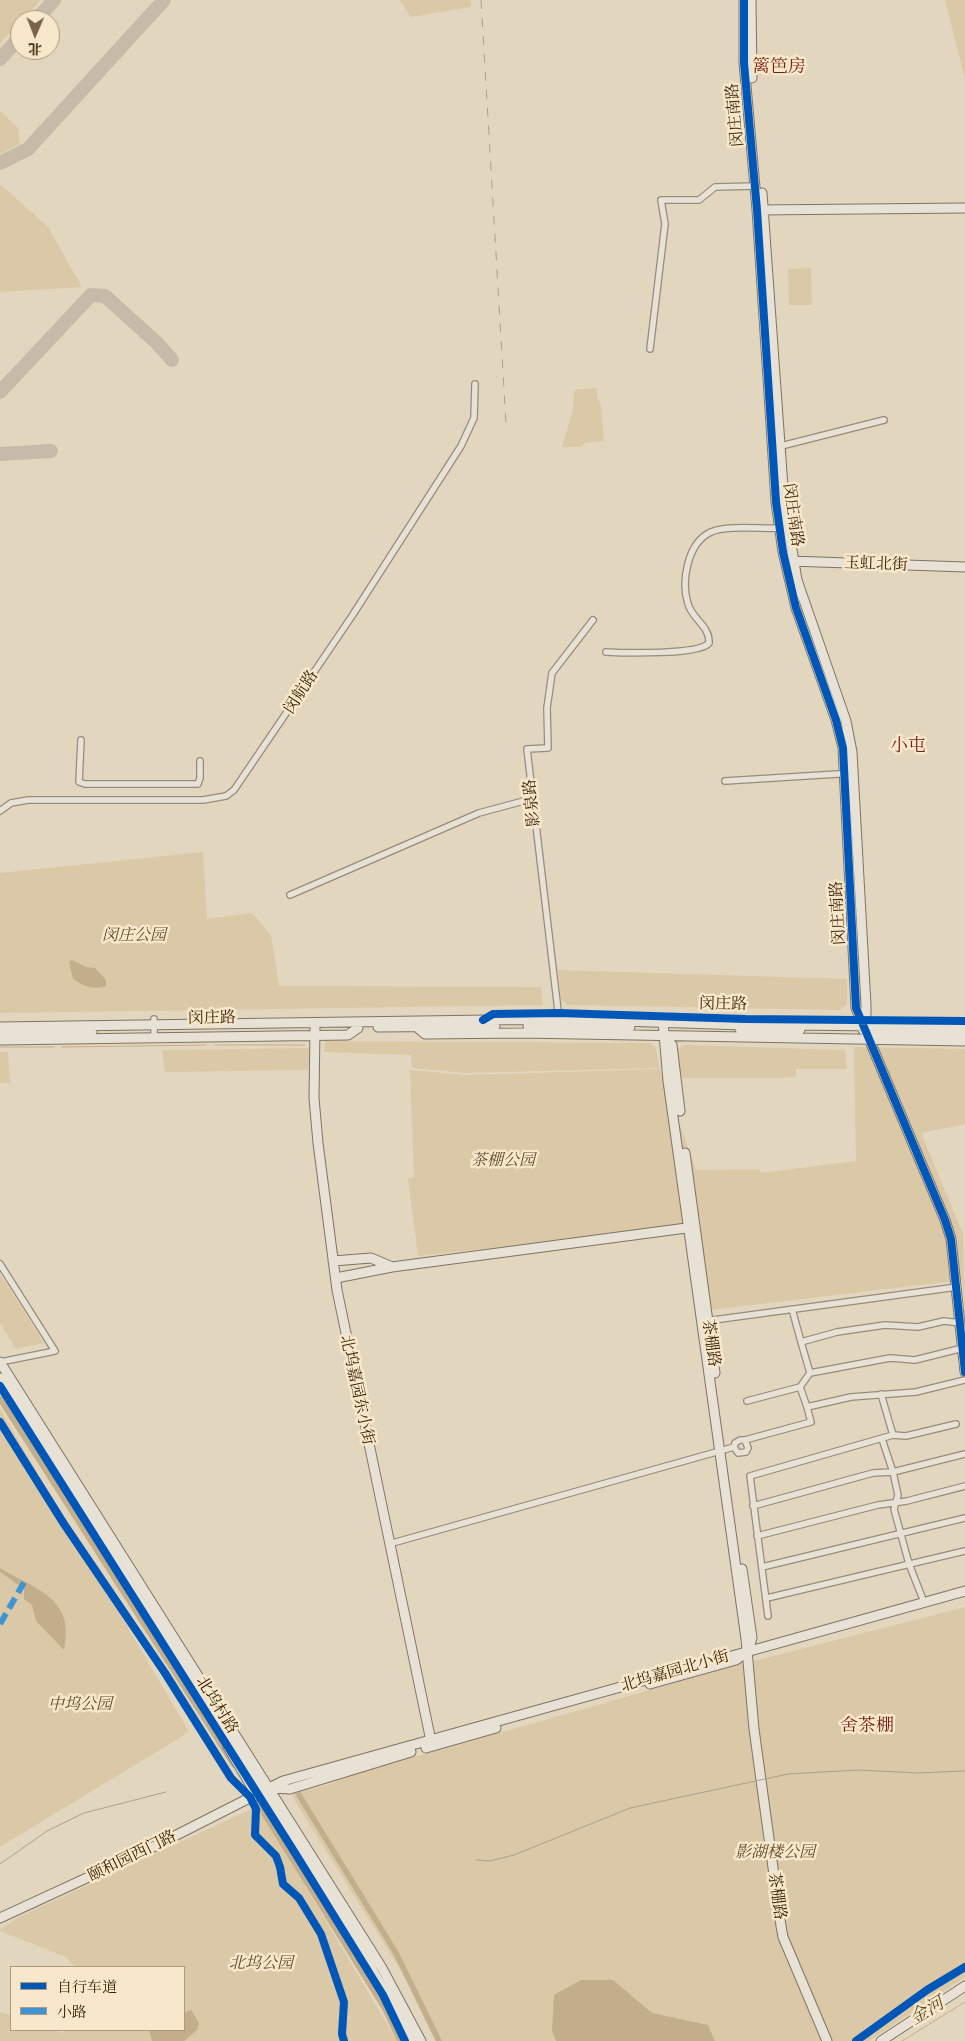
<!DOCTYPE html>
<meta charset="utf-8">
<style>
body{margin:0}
#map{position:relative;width:965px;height:2041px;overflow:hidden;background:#e3d6be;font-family:"Libre Caslon Text","Noto Serif SC",serif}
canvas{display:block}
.legend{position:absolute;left:10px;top:1966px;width:175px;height:65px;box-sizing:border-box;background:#f7e8cb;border:1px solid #ad9a7d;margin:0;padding:6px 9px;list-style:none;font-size:15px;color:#3e2408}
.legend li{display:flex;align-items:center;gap:10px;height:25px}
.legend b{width:25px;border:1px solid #ad9a7d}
.north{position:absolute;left:10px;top:10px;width:50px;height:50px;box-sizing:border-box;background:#f7e8cb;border:1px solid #ad9a7d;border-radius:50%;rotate:181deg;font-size:14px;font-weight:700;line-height:20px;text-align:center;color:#3e2408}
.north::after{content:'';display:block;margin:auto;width:18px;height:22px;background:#786248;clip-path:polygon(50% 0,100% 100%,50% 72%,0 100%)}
</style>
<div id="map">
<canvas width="965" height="2041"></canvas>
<ul class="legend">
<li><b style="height:6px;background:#0057b8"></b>自行车道</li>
<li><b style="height:6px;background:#3f95d1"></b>小路</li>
</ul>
<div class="north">北</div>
</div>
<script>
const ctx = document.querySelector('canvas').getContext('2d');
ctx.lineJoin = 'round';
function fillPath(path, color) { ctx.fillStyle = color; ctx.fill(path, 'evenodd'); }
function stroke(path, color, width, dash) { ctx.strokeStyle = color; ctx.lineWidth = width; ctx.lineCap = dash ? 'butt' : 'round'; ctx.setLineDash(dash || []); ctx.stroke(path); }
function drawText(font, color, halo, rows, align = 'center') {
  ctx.font = font + ' "Libre Caslon Text","Noto Serif SC",serif'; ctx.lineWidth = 5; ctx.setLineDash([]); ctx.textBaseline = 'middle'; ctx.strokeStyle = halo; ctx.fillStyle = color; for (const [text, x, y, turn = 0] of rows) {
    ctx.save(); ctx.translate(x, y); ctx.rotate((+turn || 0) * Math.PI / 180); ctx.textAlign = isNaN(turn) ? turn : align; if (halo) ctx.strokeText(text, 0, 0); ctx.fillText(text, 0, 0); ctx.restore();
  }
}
const green = new Path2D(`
 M 0,0 L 41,0 L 0,43 Z
 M 400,0 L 471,0 L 471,7 L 411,17 Z
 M 945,0 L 965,0 L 965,79 Z
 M 0,111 L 18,128 L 20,144 L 0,154 Z
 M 0,184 L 48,227 L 82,287 L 0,292 Z
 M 811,268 L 812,305 L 789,305 L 788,269 Z
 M 597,388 L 597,397 L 601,406 L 604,441 L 585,443 L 581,447 L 562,447 L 573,410 L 574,390 Z
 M 203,852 L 207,919 L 252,913 L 271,935 L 279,986 L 541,987 L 543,1005 L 0,1013 L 0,873 Z
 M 558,970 L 847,979 L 847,1004 L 840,1010 L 568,1005 L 561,999 Z
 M 325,1041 L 649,1043 L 655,1046 L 660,1068 L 466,1073 L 412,1068 L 411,1055 L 324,1052 Z
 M 685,1045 L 845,1050 L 847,1069 L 796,1069 L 796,1077 L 782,1078 L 682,1078 L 677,1049 Z
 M 854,1047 L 965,1049 L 965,1124 L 921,1133 L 963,1234 L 965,1311 L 962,1280 L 710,1310 L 698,1225 L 418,1256 L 408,1178 L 414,1177 L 410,1070 L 466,1075 L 660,1069 L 696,1170 L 759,1169 L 761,1173 L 856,1161 Z
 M 309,1048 L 308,1070 L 165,1072 L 162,1050 Z
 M 0,1052 L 8,1052 L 10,1083 L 0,1083 Z
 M 0,1274 L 44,1343 L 16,1349 L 0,1323 Z
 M 0,1409 L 189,1732 L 0,1847 Z
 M 965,1607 L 965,1977 L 869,2041 L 435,2041 L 403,1974 L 295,1801 L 293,1794 L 331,1784 L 351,1775 L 735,1666 Z
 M 258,1806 L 397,2041 L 0,2041 L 0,2012 L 11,2015 L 11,2030 L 54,2030 L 63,2033 L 65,2030 L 184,2030 L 184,1967 L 75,1967 L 66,1957 L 0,1931 L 0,1929 L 21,1916 Z`);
const water = new Path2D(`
 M 72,960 L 86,967 L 95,968 L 106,980 L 106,986 C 93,990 83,986 73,979 L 69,962 Z
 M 0,1568 C 35,1589 76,1598 64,1650 L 36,1621 L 32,1605 L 24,1599 L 24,1589 L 0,1572 Z
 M 581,1980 L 613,1980 L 652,2013 L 708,2025 L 715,2041 L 556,2041 L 552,2031 L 554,1995 Z
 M 191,2010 L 199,2023 L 197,2030 L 184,2041 L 152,2041 L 149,2030 L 184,2030 L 184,2013 Z`);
const stream = new Path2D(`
 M 215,1045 L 305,1045
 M 0,1047 L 54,1047
 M 62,1047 L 206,1045
 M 902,2041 L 965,2002`);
const canal = new Path2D(`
 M 0,1399 L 234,1765
 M 252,1794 L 385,2009 L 400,2041
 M 299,1795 L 396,1953 L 439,2041`);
const taxiway = new Path2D(`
 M 36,20 L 54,0
 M 0,59 L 20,37
 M 0,163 L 28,149 L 164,0
 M 0,392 L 91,295 L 105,296 L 157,343 L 172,360
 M 0,454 L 51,451`);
const street = new Path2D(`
 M 650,349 L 665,224 L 661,200 L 699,200 L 715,187 L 755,186
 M 777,447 L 884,420
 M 606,652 C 624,653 700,655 709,643 C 710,626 692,619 688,604 C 681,582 687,543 711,532 C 726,525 762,529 780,528
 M 81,740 L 79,782 L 85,784 L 198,784 L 200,778 L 200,761
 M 725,781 L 854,773
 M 0,811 L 11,803 L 28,800 L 203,800 L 226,796 L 234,790 L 352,616 L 461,446 L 474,418 L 475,384
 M 290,895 L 479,813 L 531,799
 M 154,1019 L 154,1037
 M 559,1019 L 527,749 L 548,748 L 547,708 L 552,673 L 593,620
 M 0,1264 L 55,1351 L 0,1362
 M 792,1309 L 801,1342 L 837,1332 L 885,1325 L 918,1327 L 944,1321 L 961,1323
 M 706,1321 L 957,1287
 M 801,1342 L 810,1373
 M 800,1387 L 807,1407 L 851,1397 L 916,1392 L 965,1380
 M 881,1394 L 893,1435
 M 747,1401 L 800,1387 L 810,1373 L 890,1358 L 915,1360 L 963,1348
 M 882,1439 L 893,1472 L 965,1454
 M 734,1447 L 738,1453 L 746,1452 L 748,1448 L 745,1440
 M 753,1506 L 873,1473 L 893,1472 L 898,1495 L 894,1509 L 909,1564 L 924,1602
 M 757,1536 L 878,1505 L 907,1501 L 965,1486
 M 389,1544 L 720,1451 L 734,1447 L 735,1443 L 740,1440 L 745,1440 L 811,1422 L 807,1407
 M 762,1567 L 965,1518
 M 767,1598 L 965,1551
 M 768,1616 L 750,1476 L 893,1435 L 906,1436 L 956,1424`);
const secondary = new Path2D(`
 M 744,0 L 744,63 L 757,210 L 776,502 L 783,552 L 796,608 L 836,720 L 843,748 L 856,1008 L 945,1220 L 951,1239 L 965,1372
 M 751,0 L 752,78
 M 762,193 L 784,501 L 797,580 L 846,721 L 852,752 L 866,1005 L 866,1014 L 862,1025
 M 758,210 L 965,208
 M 790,561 L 965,567
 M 663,1022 L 668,1081 L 746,1639 L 754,1729 L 781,1926 L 783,1937 L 827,2041
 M 528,1026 L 630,1027
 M 0,1027 L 559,1019 L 744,1025 L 750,1022 L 789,1023 L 793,1025 L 965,1027
 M 378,1027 L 495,1026
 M 417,1027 L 425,1034 L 523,1033 L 965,1041
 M 315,1028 L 314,1098 L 318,1143 L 337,1290 L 432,1746
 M 740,1029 L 800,1030
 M 863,1030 L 881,1033 L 965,1034
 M 0,1034 L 92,1032
 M 664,1035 L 672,1045 L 680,1111
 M 0,1040 L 348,1035 L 358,1028
 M 685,1153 L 715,1373
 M 333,1261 L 371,1258 L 392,1267
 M 336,1278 L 392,1267 L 694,1227
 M 0,1362 L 382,1968 L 421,2041
 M 0,1378 C 61,1474 120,1571 182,1667 C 261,1789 344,1911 411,2041
 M 742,1569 L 752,1638 L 749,1648
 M 650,1684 L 736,1660 L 744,1654
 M 228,1747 L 256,1794
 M 426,1748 L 496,1728
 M 272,1788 L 290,1789 L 411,1752
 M 0,1918 L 145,1851 L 283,1781 L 965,1591
 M 881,2041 L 965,1986`);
const tram = new Path2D(`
 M 476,1860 L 490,1861 L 514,1855 L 630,1808 L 788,1774 L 858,1770 L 918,1773 L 965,1771
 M 0,1864 L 47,1831 L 84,1813 L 166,1792`);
const rail = new Path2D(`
 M 481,0 L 506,423`);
const quiet = new Path2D(`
 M 0,1624 L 26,1579`);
const cycleway = new Path2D(`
 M 744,0 L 744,63 L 757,210 L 776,502 L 783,552 L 796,608 L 836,720 L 843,748 L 856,1008 L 945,1220 L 951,1239 L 965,1372
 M 483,1020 L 493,1014 L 559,1013 L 745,1019 L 965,1021
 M 0,1386 L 295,1853 L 383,1995 L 405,2041
 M 0,1422 L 64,1524 L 165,1673 L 231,1778 L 250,1797 L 256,1809 L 255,1835 L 276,1856 L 280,1867 L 283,1884 L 299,1898 L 321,1934 L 344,2002 L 342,2034 L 344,2041
 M 856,2041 L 927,1990 L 965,1967`);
const streetNames = [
 ["闵庄南路",735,115,-95],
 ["闵庄南路",793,515,82],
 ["玉虹北街",876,564,2],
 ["闵航路",301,692,-57],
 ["影泉路",532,803,-96],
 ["闵庄南路",838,913,-93],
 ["闵庄路",723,1004,1],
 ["闵庄路",212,1018,-1],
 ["茶棚路",711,1343,82],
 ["北坞嘉园东小街",357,1390,78],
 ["北坞嘉园北小街",675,1671,-16],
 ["北坞村路",217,1705,58],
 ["颐和园西门路",132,1856,-26],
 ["茶棚路",777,1896,82]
];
const parkNames = [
 ["闵庄公园",134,935],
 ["茶棚公园",503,1160],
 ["中坞公园",80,1704],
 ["影湖楼公园",775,1852],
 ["北坞公园",261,1963]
];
const neighbourhoodNames = [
 ["篱笆房",779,67],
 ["小屯",908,746],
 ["舍茶棚",867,1726]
];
const waterNames = [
 ["金河",927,2011,-31]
];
fillPath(green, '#dac8a6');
fillPath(water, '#c3ae8c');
stroke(stream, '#c3ae8c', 1);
stroke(canal, '#c3ae8c', 5.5);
stroke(taxiway, '#c6bba9', 14);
stroke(street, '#978c7b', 8);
stroke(secondary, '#7e7464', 11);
stroke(street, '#e8e1d5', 5.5);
stroke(secondary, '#e8e1d5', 9);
stroke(tram, '#a8a094', 1);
stroke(rail, '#a8a094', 1, [9, 9]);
stroke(quiet, '#3f95d1', 6, [12, 6]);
stroke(cycleway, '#0057b8', 8);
drawText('16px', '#3e2408', '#f7e8cb', streetNames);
drawText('italic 16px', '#634a2b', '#f7e8cb', parkNames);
drawText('18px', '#7a1f14', '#f7e8cb', neighbourhoodNames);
drawText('italic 18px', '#624829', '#f7e8cb', waterNames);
</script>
